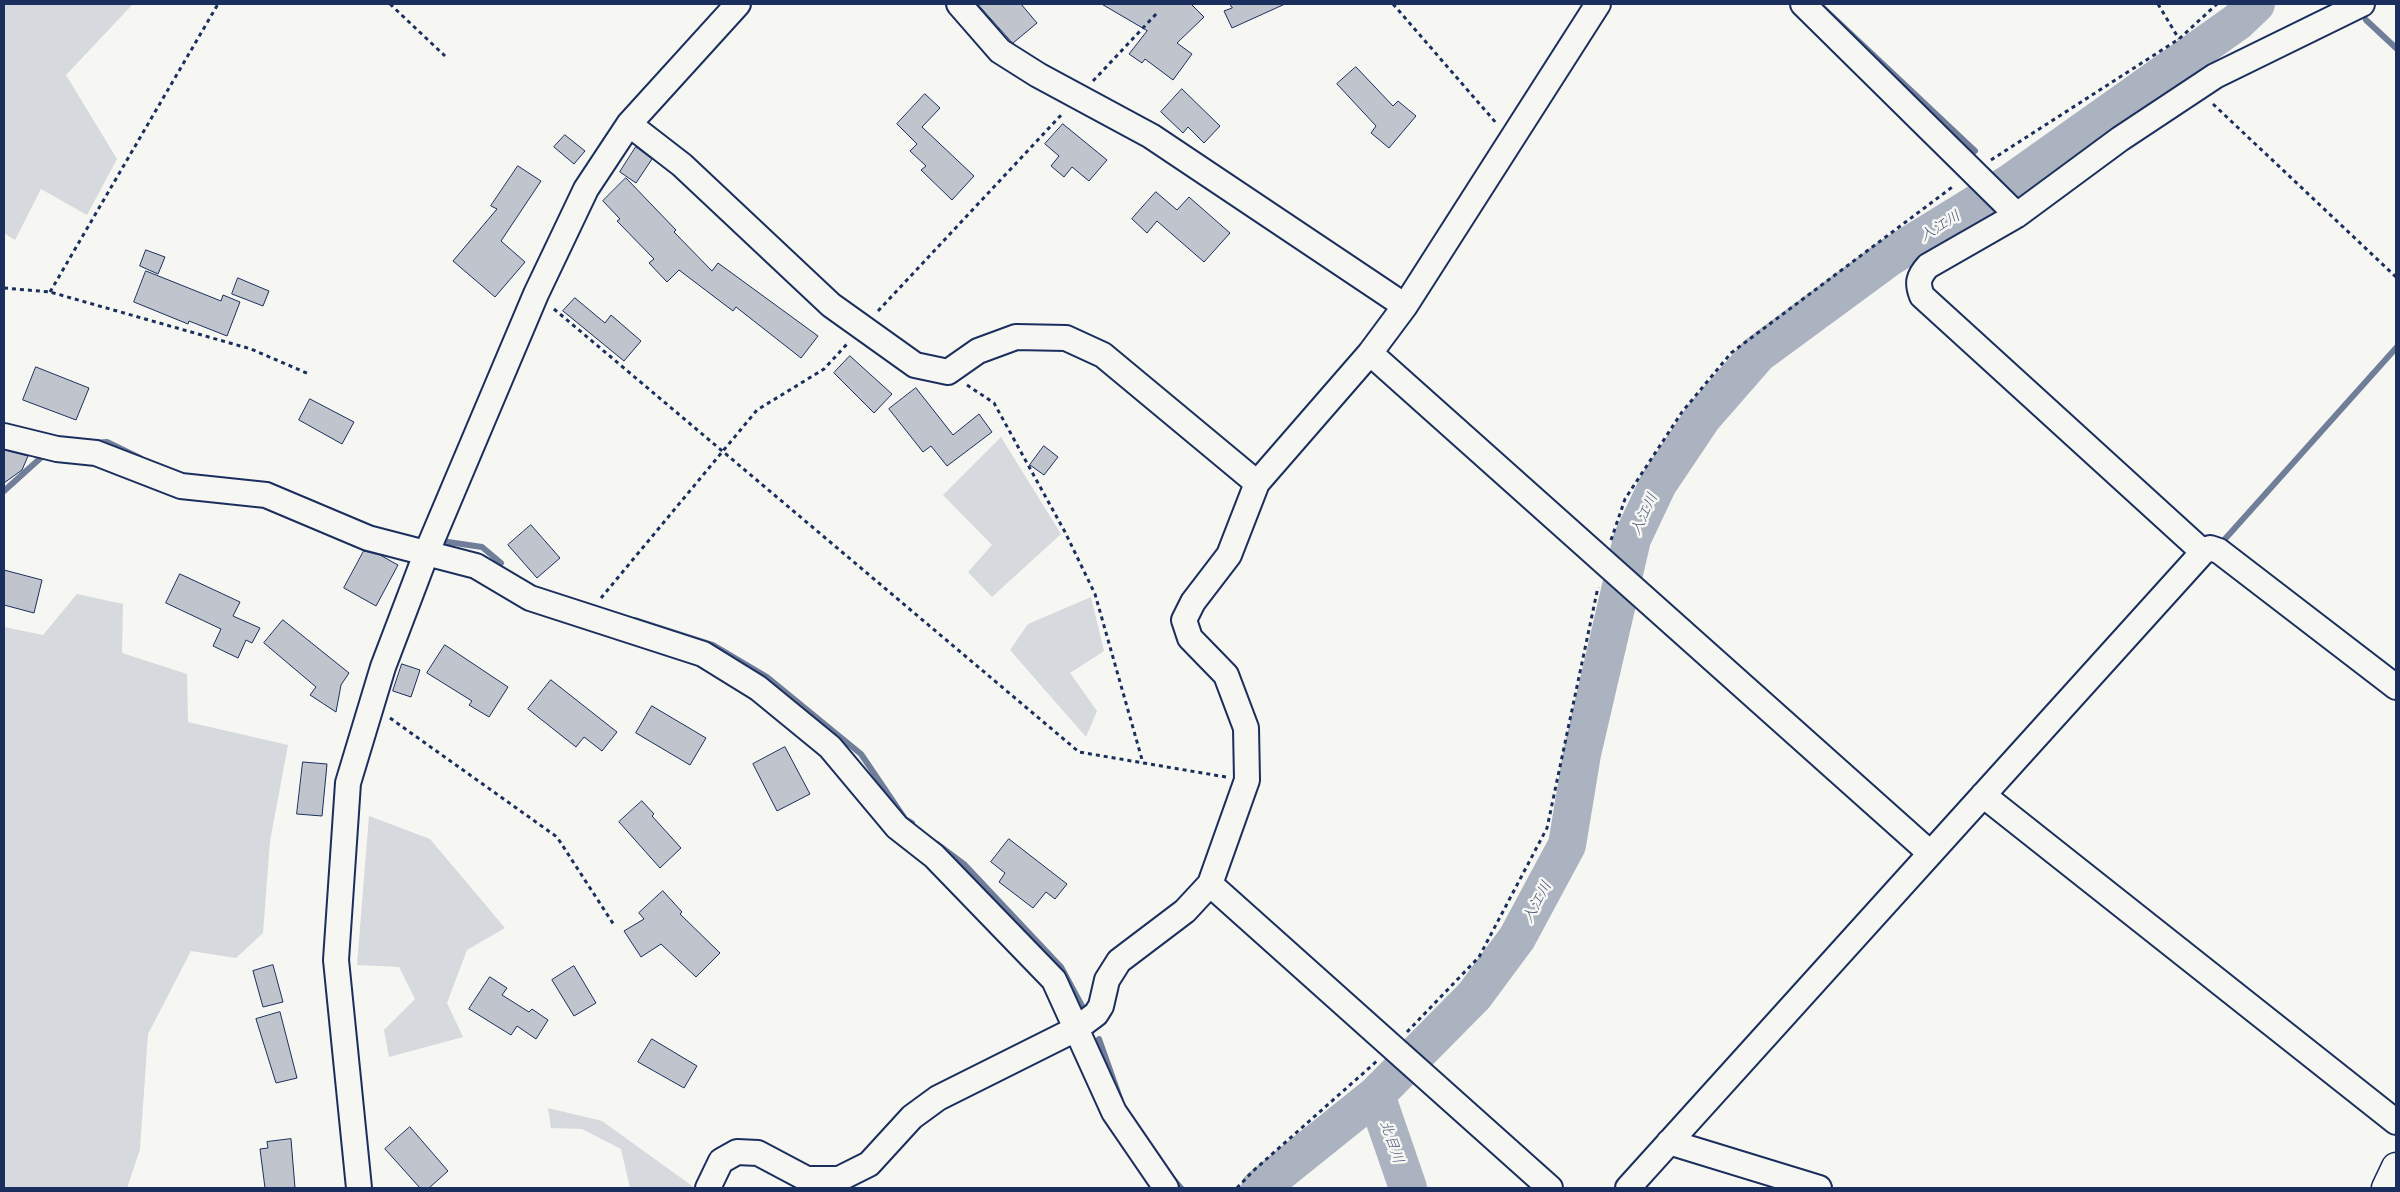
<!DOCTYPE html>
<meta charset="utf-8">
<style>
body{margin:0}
#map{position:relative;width:2400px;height:1192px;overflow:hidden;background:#f6f6f2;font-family:Mali,sans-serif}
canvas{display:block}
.frame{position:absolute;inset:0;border:5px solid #1b2f5e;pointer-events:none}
</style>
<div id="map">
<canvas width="2400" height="1192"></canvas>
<div class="frame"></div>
</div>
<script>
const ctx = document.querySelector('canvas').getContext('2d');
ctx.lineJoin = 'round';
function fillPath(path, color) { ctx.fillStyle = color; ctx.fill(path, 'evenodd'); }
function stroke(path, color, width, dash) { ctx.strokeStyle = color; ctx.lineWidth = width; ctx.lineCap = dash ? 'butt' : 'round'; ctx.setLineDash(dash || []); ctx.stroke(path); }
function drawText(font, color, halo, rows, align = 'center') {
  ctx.font = font + ' Mali,"Klee One",sans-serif'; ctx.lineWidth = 5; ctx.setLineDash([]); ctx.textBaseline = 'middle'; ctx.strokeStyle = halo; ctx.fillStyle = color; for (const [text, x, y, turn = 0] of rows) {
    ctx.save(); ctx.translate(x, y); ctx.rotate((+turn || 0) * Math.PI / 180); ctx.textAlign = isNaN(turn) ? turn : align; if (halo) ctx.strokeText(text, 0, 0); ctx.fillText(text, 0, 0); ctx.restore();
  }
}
const green = new Path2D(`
 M 4,4 L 133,4 L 66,75 L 117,159 L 87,215 L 41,189 L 15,240 L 4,233 Z
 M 1001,437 L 1061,534 L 992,597 L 968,572 L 992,545 L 943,495 Z
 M 77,594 L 123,604 L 122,653 L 187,674 L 188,722 L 288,745 L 270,841 L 263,933 L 236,958 L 191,951 L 148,1034 L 140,1149 L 127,1188 L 4,1188 L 4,627 L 43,635 Z
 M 1091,597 L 1104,651 L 1070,673 L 1097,711 L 1086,737 L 1010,650 L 1028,624 Z
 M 369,816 L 430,839 L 505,928 L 467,950 L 447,1003 L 463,1037 L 389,1057 L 384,1030 L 415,999 L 399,967 L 357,965 Z
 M 548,1108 L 602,1121 L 695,1188 L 630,1188 L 621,1149 L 582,1129 L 551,1128 Z`);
const stream = new Path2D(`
 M 1819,4 L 1975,151
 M 2366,20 L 2396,48
 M 94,443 L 107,442 L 140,458
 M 4,491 L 45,454
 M 2225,539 L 2396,348
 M 448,542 L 482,547 L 501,563
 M 635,620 L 713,645 L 767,677 L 861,754 L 905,819 L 912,823
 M 937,844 L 965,865 L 1061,967 L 1082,1006
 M 1099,1039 L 1121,1101
 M 1172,1178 L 1181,1188`);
const river = new Path2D(`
 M 1376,1095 L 1408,1188
 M 1260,1188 L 1376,1095 L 1474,996 L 1517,938 L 1567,845 L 1582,754 L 1632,539 L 1658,484 L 1703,417 L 1758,354 L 1890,257 L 2010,183 L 2237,22 L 2256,4`);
const building = new Path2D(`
 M 978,4 L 1021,4 L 1037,23 L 1013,43 Z
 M 1102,4 L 1191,4 L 1204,17 L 1177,43 L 1192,54 L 1173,80 L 1145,59 L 1142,63 L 1129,54 L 1147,31 Z
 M 1230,4 L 1285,4 L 1232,28 L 1224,11 L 1232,8 Z
 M 1356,67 L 1393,106 L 1398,101 L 1416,116 L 1389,148 L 1371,133 L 1376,126 L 1337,84 Z
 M 1182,89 L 1220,126 L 1204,143 L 1188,127 L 1183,133 L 1161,112 Z
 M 925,94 L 940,108 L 922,127 L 974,176 L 952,200 L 921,170 L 926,166 L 910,151 L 917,144 L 897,124 Z
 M 1063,124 L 1107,160 L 1089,181 L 1072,167 L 1064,177 L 1051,166 L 1059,156 L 1045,144 Z
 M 565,135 L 585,151 L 574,164 L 554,147 Z
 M 636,147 L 652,159 L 636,183 L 620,172 Z
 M 518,166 L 541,181 L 501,241 L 525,262 L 495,297 L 453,261 L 497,209 L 491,206 Z
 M 626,178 L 676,230 L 674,232 L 712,271 L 718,263 L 818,336 L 801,358 L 736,307 L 733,311 L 679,270 L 667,282 L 649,263 L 654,259 L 617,221 L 620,219 L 603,201 Z
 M 1156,192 L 1177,210 L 1189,197 L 1230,233 L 1204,262 L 1157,221 L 1147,233 L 1132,219 Z
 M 146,250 L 165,257 L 158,274 L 140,266 Z
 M 146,271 L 221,301 L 223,295 L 240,302 L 227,336 L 189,321 L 188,324 L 134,302 Z
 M 238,278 L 269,291 L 263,306 L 232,294 Z
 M 575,298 L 605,323 L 611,315 L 641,341 L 624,361 L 563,311 Z
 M 850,356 L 892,394 L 874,413 L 834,373 Z
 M 36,367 L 89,388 L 76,420 L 23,400 Z
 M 916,388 L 953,435 L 979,414 L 992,432 L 947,466 L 931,446 L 923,452 L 889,409 Z
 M 310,399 L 354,422 L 342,444 L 299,420 Z
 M 1044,446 L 1058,457 L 1044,475 L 1030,465 Z
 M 4,450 L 28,456 L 22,470 L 4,483 Z
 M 531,525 L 560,558 L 537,578 L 508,545 Z
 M 364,551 L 380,555 L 398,565 L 376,606 L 344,588 Z
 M 4,570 L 42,580 L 34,613 L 4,605 Z
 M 180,574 L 240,602 L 233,616 L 260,628 L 252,643 L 246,640 L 238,658 L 213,646 L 221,629 L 166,603 Z
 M 283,620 L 349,673 L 341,685 L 336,712 L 310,695 L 316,687 L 264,643 Z
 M 445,645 L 508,687 L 489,717 L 469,705 L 472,701 L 427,673 Z
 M 402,664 L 420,670 L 411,697 L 393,691 Z
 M 551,680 L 617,732 L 602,751 L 584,737 L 576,747 L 528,709 Z
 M 652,706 L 706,738 L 690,765 L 636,733 Z
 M 785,747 L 810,794 L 777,811 L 753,764 Z
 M 303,762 L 327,764 L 322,816 L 297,814 Z
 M 642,801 L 654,814 L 652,816 L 681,848 L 660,868 L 619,822 Z
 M 1009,839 L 1067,884 L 1055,899 L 1046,892 L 1033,908 L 999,882 L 1005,873 L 991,862 Z
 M 663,891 L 682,912 L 680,914 L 720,953 L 696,977 L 661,944 L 641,957 L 624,931 L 644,919 L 639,913 Z
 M 273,965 L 283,1002 L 263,1007 L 253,971 Z
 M 574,966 L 596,1003 L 574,1016 L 552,980 Z
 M 490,977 L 507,988 L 502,995 L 529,1012 L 532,1009 L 548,1020 L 536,1039 L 517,1026 L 511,1035 L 469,1009 Z
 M 280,1012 L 297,1078 L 276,1083 L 256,1019 Z
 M 652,1039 L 697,1066 L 684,1088 L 638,1062 Z
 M 410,1127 L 448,1171 L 429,1188 L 420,1188 L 385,1149 Z
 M 291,1139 L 295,1188 L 265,1188 L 260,1149 L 268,1148 L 267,1142 Z`);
const path = new Path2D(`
 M 390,4 L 445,56
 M 1393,4 L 1497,124
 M 2158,4 L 2179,39
 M 1093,81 L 1158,12
 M 2213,104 L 2396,277
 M 1991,160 L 2179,39 L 2217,4
 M 4,288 L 50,292 L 251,349 L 309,374
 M 50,292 L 218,4
 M 554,309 L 1079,752 L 1226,777
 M 878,311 L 1063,113
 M 967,385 L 994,403 L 1065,532 L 1095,594 L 1143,763
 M 1611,540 L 1625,499 L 1682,412 L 1731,353 L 1955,185
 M 601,598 L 757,410 L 824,369 L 848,343
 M 390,718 L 557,837 L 614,925
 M 1407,1032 L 1479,957 L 1547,828 L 1598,587
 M 1237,1188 L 1253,1171 L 1377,1061`);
const minor = new Path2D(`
 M 959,4 L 1000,51 L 1038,75 L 1151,136 L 1405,306
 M 1803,4 L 2017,215
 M 629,124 L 682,165 L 831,305 L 915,365 L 948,372 L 978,351 L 1016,337 L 1066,338 L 1103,355 L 1257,483
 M 1370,353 L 1930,853
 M 4,436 L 57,449 L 96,453 L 181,486 L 266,495 L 368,538 L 476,566 L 530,598 L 703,654 L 758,688 L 830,747 L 897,827 L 934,856 L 1054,980 L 1114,1112 L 1166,1188
 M 2203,552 L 1922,296 C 1917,283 1918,277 1928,266 L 2017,215 L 2120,139 L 2215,76 L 2362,4
 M 1983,795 L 2396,1122
 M 1210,884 L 1550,1188
 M 1669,1142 L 1819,1188
 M 359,1188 L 336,960 L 348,783 L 383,667 L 426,554 L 536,294 L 586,189 L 629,124 L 738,4
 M 708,1188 L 721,1161 L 737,1152 L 758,1153 L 807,1179 L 839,1179 L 869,1164 L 912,1117 L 938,1098 L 1076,1029 L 1096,1014 L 1101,1006 L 1107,980 L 1119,961 L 1185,911 L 1210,884 L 1247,780 L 1246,728 L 1226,675 L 1190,638 L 1184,620 L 1193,602 L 1229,555 L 1257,483 L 1370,353 L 1405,306 L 1598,4
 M 1628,1188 L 2203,552 L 2210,548 L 2219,551 L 2396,687`);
const highway = new Path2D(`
 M 2386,1188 L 2396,1167`);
const waterNames = [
 ["入江川",1940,226,-32],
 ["入江川",1644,514,-65],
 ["入江川",1537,902,-62],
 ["北目川",1392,1142,71]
];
fillPath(green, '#d6d9dd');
stroke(stream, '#717e99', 6);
stroke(river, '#abb2c0', 38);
fillPath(building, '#c0c4cd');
stroke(building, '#1b2f5e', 1);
stroke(minor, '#1b2f5e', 28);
stroke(highway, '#1b2f5e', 31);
stroke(path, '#1b2f5e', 3, [4, 4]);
stroke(minor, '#f6f6f2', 24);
stroke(highway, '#f6f6f2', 28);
drawText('italic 15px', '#46567b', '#f6f6f2', waterNames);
</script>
